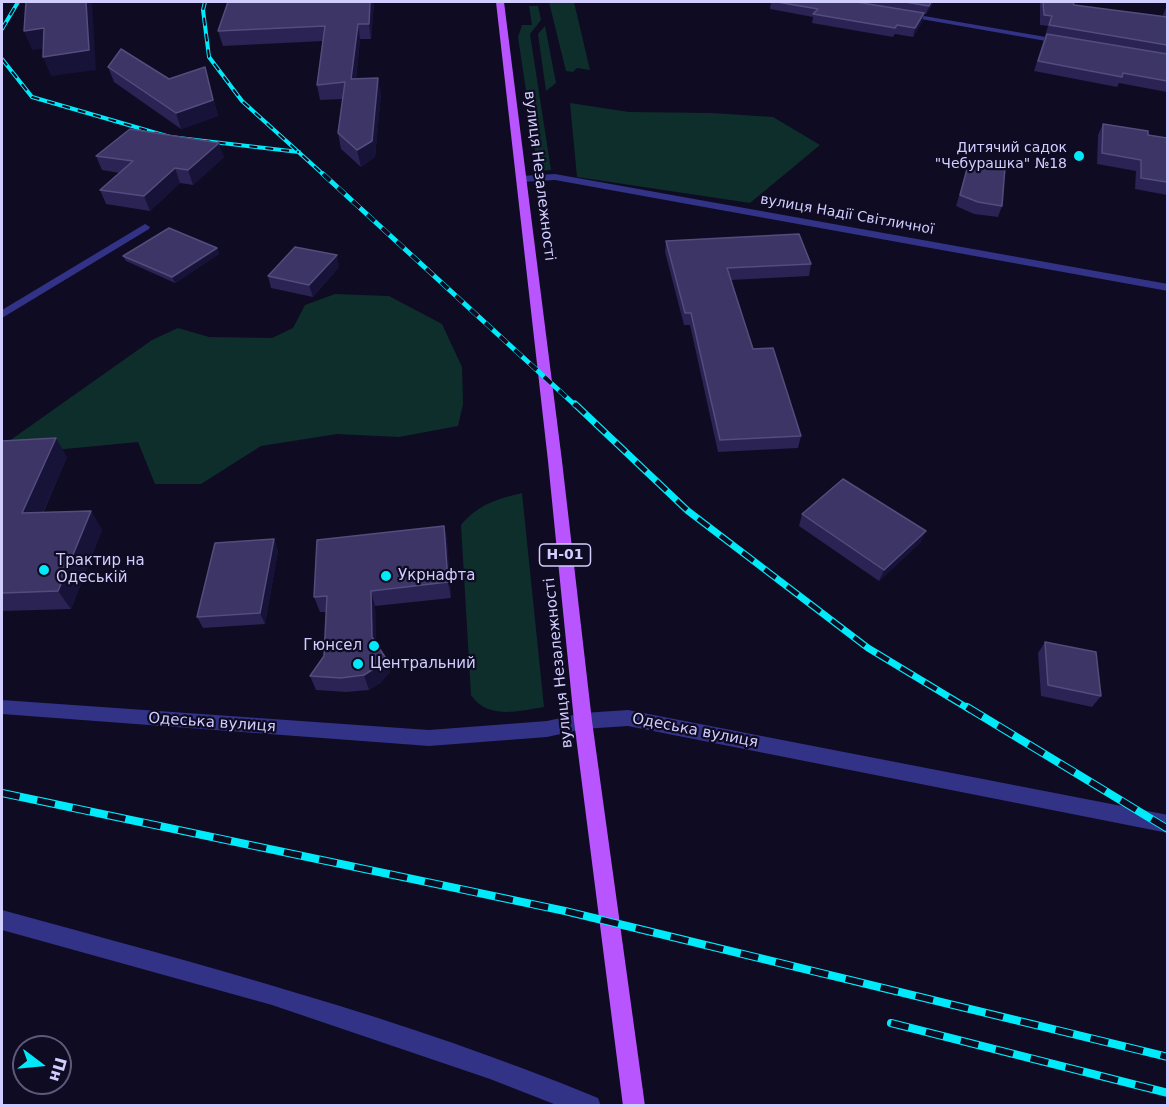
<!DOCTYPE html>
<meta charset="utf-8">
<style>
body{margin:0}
#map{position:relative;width:1169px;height:1107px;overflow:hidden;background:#0f0b23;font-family:"DejaVu Sans",sans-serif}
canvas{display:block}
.frame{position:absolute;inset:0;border:3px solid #d1ceff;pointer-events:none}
.north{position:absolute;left:12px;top:1035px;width:60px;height:60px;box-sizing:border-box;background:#0f0b23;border:2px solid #5d597b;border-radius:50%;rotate:106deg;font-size:16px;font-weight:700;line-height:24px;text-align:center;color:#d1ceff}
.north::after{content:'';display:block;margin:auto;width:21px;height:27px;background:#00eaf9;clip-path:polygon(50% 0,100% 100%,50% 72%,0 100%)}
</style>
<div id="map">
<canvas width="1169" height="1107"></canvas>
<div class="frame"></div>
<div class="north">Пн</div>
</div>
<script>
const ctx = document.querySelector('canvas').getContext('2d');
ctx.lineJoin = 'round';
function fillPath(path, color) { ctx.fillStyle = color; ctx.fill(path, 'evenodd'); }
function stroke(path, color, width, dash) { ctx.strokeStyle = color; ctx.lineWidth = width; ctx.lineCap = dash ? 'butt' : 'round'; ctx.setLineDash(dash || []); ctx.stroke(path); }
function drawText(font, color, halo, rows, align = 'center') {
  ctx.font = font + ' "DejaVu Sans",sans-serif'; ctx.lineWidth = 4.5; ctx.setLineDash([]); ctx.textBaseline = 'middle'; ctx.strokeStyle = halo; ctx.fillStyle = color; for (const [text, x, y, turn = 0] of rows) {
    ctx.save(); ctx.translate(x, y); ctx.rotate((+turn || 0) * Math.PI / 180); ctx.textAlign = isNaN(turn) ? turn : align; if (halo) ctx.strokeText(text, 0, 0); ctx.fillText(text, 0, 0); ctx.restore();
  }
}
const green = new Path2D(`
 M 549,2 L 574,2 L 590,70 L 577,68 L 573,72 L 566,71 Z
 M 529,6 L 538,6 L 541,20 L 530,34 L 551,170 L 538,171 L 518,37 L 522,25 L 532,25 Z
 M 545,26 L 556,83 L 546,91 L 538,34 Z
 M 570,103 L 629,112 L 712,113 L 773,117 L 820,145 L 750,203 L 577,177 Z
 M 335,294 L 389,296 L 442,324 L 462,367 L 463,404 L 458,426 L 399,437 L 337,434 L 261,446 L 201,484 L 155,484 L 138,442 L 2,455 L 2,446 L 152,340 L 178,328 L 209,337 L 272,338 L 293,328 L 305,305 Z
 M 522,493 L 544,707 C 518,711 488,720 471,695 L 461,525 C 477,505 497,499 522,493 Z`);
const minor = new Path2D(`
 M 901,12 L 1063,40 L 1067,42 L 1063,44 L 904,16 L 901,16 Z
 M 555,174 L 1168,284 L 1168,291 L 555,180 L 521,182 L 516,179 L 521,176 Z
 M 145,224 L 150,227 L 149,229 L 2,318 L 2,310 Z
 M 2,700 L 429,730 L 547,721 L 583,713 L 628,710 L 1168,815 L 1168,833 L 628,726 L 583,729 L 547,737 L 429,746 L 2,714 Z
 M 2,910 C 202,965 405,1018 598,1098 L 601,1106 L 559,1106 L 490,1079 L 272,1005 L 2,930 Z`);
const major = new Path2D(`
 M 496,2 L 504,2 L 562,461 L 592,721 L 645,1106 L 623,1106 L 574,721 L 548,461 Z`);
const railFar3 = new Path2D(`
 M 205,2 L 203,10 L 209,57 L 242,101 L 325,176
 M 2,29 L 18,2
 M 2,59 L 32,97 L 170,137 L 299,152`);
const railFar2 = new Path2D(`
 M 323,174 L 576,406`);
const railFar1 = new Path2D(`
 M 575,404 L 688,511 L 868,648 L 969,709`);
const rail = new Path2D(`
 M 967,707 L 1168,829
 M 2,793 L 565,911 L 1168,1057
 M 891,1023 L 1168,1093`);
const wall = new Path2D(`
 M 374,2 L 371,39 L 360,39 L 356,79 L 381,93 L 375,157 L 361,167 L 341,149 L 338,133 L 343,99 L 320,100 L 317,85 L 323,41 L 223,46 L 218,31 Z
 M 771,2 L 934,2 L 926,14 L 924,14 L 922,22 L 913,37 L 895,34 L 893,37 L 812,23 L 813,17 L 770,9 Z
 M 1040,2 L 1073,2 L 1074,5 L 1164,17 L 1163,15 L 1167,5 L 1167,92 L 1119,83 L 1117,87 L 1034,71 L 1048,26 L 1040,25 Z
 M 108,67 L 169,79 L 209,82 L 218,116 L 181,129 L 114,82 Z
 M 1103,124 L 1148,135 L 1167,138 L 1167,195 L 1135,189 L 1136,171 L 1097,164 L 1098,135 Z
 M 96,156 L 224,157 L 193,185 L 180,183 L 150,211 L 106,204 L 100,190 L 120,173 L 102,170 Z
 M 967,169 L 1002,206 L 998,217 L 974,214 L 956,206 Z
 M 666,241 L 811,264 L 809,276 L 731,280 L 753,349 L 801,436 L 798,448 L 718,452 L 690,325 L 684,325 L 665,252 Z
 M 217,248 L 219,254 L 175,283 L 126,261 L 123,256 Z
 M 339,267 L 313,297 L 271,288 L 268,276 Z
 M 2,441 L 67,457 L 43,513 L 91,511 L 102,530 L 71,609 L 2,611 Z
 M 802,514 L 921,542 L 879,581 L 799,526 Z
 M 444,526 L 447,541 L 451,598 L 375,606 L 376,644 L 390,672 L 380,683 L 369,690 L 346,692 L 316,690 L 310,676 L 324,656 L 326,612 L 320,612 L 314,597 Z
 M 274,539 L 278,551 L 265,624 L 203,628 L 197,617 Z
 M 1045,642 L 1101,696 L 1092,707 L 1041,696 L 1038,653 Z`);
const shadedWall = new Path2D(`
 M 86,2 L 92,2 L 96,70 L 51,76 L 43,57 Z
 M 370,2 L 374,2 L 371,39 L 369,24 Z
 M 931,2 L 934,2 L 926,14 L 929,6 Z
 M 924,13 L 922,22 L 913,37 L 915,28 Z
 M 358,24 L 360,39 L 354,95 L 351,79 Z
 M 44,28 L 52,48 L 32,50 L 24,31 Z
 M 205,67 L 218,116 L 181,129 L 176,113 Z
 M 378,78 L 381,93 L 375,157 L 361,167 L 357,150 Z
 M 219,143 L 224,157 L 193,185 L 188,170 Z
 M 175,168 L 180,183 L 150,211 L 144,196 Z
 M 217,248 L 219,254 L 175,283 L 172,277 Z
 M 337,255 L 339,267 L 313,297 L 309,285 Z
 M 56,438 L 67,457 L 34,532 L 22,513 Z
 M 91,511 L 102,530 L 71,609 L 58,591 Z
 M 444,526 L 447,541 L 451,598 L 448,582 Z
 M 926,531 L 921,542 L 879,581 L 884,570 Z
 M 274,539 L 278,551 L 265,624 L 260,613 Z
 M 371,591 L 375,606 L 377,652 L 372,637 Z
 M 385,657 L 390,672 L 380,683 L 369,690 L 364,675 Z`);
const building = new Path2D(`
 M 26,2 L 86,2 L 89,50 L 43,57 L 44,28 L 24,31 Z
 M 228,2 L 370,2 L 369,24 L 358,24 L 351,79 L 378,78 L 372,141 L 357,150 L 338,133 L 345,82 L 317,85 L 325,26 L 218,31 Z
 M 777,2 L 856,2 L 924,13 L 915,28 L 897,25 L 895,28 L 813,14 L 818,9 Z
 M 905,2 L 931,2 L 929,6 Z
 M 1043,2 L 1073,2 L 1074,5 L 1167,17 L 1167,45 L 1049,25 L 1052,16 L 1044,15 Z
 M 1047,34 L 1167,54 L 1167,81 L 1123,73 L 1122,77 L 1038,61 Z
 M 121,49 L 169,79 L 205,67 L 213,100 L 176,113 L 108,67 Z
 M 1103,124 L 1148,131 L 1148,135 L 1167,138 L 1167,182 L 1141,178 L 1141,160 L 1102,153 Z
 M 130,129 L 219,143 L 188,170 L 175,168 L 144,196 L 100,190 L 133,161 L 96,156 Z
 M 992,165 L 1005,167 L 1002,206 L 978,202 L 960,195 L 967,169 Z
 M 169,228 L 217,248 L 172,277 L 123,256 Z
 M 799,234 L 811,264 L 727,268 L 753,349 L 773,348 L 801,436 L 720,440 L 691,313 L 685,313 L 666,241 Z
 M 295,247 L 337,255 L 309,285 L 268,276 Z
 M 56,438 L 22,513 L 91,511 L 58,591 L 2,593 L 2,441 Z
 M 843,479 L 926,531 L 884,570 L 802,514 Z
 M 444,526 L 448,582 L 371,591 L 372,637 L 385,657 L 375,668 L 364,675 L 341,678 L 310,676 L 324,656 L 327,596 L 314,597 L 317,540 Z
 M 274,539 L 260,613 L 197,617 L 215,543 Z
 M 1045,642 L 1096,652 L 1101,696 L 1048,685 Z`);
const markers = [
 [1079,156,6,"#00eaf9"],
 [44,570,6,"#00eaf9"],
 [386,576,6,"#00eaf9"],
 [374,646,6,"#00eaf9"],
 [358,664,6,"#00eaf9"]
];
const farPoinames = [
 ["Дитячий садок",1067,148],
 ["\"Чебурашка\" №18",1067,164]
];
const farStreetnames = [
 ["вулиця Надії Світличної",847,215,10]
];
const shields = [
 [565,555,51]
];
const shieldNames = [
 ["Н-01",565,555]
];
const streetNames = [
 ["вулиця Незалежності",539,176,83],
 ["вулиця Незалежності",559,663,-96],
 ["Одеська вулиця",212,723,4],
 ["Одеська вулиця",695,731,11]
];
const poiNames = [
 ["Трактир на",56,561],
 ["Одеській",56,578],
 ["Укрнафта",398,576],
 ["Гюнсел",362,646,"right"],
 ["Центральний",370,664]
];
fillPath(green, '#0e2e2b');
fillPath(minor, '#323287');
fillPath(major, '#b855ff');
stroke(railFar3, '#00eaf9', 4);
stroke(railFar2, '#00eaf9', 5);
stroke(railFar1, '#00eaf9', 7);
stroke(rail, '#00eaf9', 8);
stroke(railFar3, '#0f0b23', 2, [8]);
stroke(railFar2, '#0f0b23', 4, [10]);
stroke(railFar1, '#0f0b23', 4.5, [14]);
stroke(rail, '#0f0b23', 6, [18]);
fillPath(wall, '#2a2353');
fillPath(shadedWall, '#171238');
fillPath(building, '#3c3565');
stroke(building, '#534d7e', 1.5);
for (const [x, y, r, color] of markers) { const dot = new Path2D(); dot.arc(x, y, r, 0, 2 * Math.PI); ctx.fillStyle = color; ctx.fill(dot); stroke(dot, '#0f0b23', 2); }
drawText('14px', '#d1ceff', '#0f0b23', farPoinames, 'right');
drawText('14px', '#d1ceff', '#0f0b23', farStreetnames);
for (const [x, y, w] of shields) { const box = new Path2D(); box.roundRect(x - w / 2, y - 11, w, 22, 4.5); ctx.fillStyle = '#0f0b23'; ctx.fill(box); stroke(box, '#d1ceff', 1.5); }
drawText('bold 14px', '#d1ceff', null, shieldNames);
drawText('15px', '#d1ceff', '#0f0b23', streetNames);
drawText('15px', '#d1ceff', '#0f0b23', poiNames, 'left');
</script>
